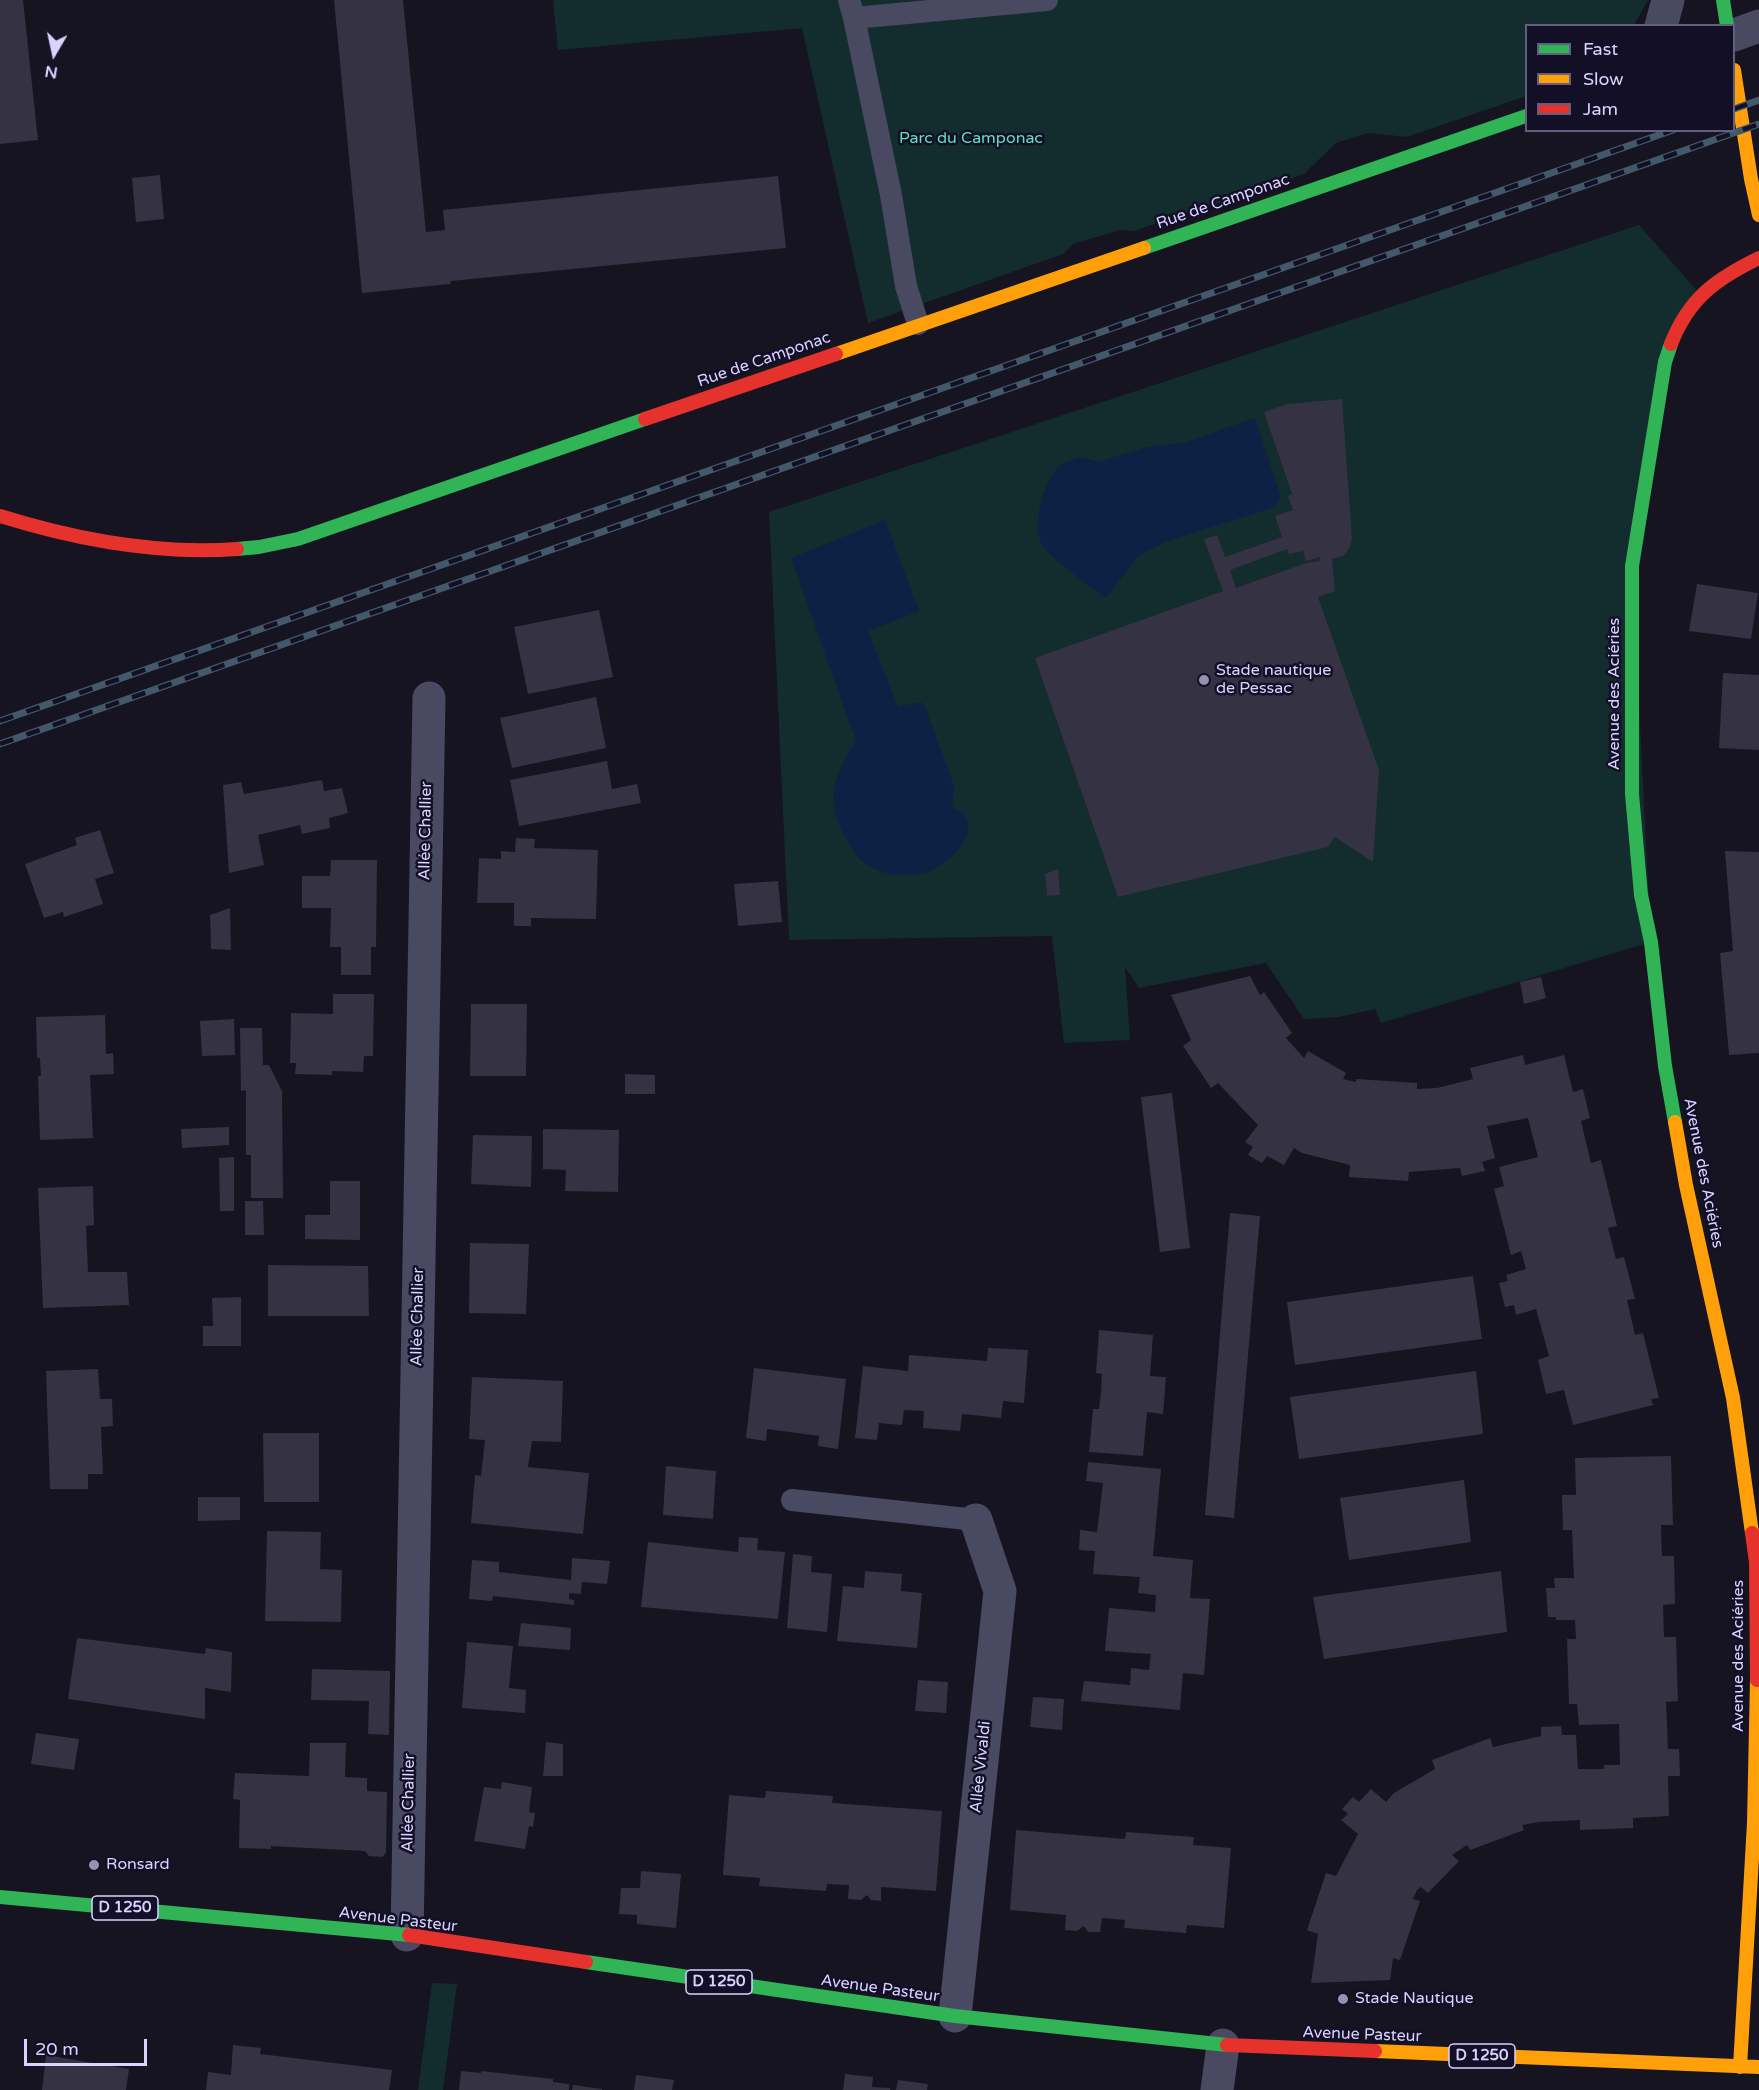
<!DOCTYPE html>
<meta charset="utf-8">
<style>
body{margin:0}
#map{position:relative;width:1759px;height:2090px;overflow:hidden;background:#161421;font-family:"Varela Round",sans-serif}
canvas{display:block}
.legend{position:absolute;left:1525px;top:24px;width:210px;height:108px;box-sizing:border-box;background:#130f26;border:2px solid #625e7d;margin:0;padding:8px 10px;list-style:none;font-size:18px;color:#d9d4ff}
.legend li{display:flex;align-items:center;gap:12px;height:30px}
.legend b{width:30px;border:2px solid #625e7d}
.north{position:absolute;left:24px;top:24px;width:60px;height:60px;-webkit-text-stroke:4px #130f26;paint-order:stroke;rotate:189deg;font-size:16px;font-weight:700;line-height:24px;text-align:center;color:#d9d4ff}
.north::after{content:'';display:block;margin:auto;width:21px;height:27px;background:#d9d4ff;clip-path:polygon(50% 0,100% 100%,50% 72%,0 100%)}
.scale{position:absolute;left:24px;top:2039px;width:123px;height:27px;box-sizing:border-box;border:3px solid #d9d4ff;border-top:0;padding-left:8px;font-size:18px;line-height:21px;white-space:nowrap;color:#d9d4ff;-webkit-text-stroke:4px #130f26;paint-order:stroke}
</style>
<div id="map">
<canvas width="1759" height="2090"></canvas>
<ul class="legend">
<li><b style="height:8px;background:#30b455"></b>Fast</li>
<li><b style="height:8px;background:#ff9f0a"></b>Slow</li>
<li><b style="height:8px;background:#e5322d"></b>Jam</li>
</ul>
<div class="north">N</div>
<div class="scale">20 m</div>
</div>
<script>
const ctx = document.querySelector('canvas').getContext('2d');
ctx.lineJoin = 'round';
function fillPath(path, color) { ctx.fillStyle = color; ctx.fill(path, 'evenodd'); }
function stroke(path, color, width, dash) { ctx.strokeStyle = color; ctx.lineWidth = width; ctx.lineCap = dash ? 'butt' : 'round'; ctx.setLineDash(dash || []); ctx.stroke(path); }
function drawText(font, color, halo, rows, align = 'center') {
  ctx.font = font + ' "Varela Round",sans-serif'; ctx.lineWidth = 5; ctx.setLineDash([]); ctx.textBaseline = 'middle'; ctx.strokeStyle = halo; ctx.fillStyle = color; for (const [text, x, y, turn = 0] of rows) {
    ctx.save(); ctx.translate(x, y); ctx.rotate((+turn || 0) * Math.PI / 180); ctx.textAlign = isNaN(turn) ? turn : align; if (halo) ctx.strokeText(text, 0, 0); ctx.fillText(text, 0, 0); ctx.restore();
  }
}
const green = new Path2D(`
 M 553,0 L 1648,0 L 1634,25 L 1526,26 L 1526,96 L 1407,137 L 1368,133 L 1336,143 L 1304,174 L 1134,231 L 1120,230 L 1073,244 L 1063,254 L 868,323 L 802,28 L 558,50 Z
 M 1639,225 L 1700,294 L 1669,342 L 1632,566 L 1651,942 L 1381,1023 L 1375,1009 L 1338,1017 L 1304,1019 L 1266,963 L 1139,988 L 1125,967 L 1130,1040 L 1064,1043 L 1052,936 L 789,940 L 769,512 Z
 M 432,1983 L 457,1984 L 443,2090 L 418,2090 Z`);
const water = new Path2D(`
 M 1255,418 L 1281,498 L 1274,507 L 1165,542 L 1138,556 L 1106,598 C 1088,584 1054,562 1042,544 C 1031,526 1044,480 1059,466 C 1064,462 1073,459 1080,457 L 1098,462 L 1148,447 L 1186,442 Z
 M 885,520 L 919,611 L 868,631 L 898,707 L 921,702 L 926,709 L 954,786 L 952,807 C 957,810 964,813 966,818 C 977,839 945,866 927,872 C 906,878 880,876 862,861 C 854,854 849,844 844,835 C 824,799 836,771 856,741 L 791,558 Z`);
const building = new Path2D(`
 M 0,0 L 23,0 L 38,140 L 0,144 Z
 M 334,0 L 403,0 L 426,232 L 445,230 L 443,210 L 778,176 L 786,248 L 451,281 L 450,284 L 362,293 Z
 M 160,175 L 164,219 L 136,222 L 132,178 Z
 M 1342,399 L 1352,539 L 1350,547 L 1343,556 L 1332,559 L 1335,591 L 1318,597 L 1379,770 L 1373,862 L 1335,837 L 1328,847 L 1118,897 L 1035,658 L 1223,591 L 1204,539 L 1217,535 L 1225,557 L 1282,537 L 1275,516 L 1293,510 L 1288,496 L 1292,494 L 1264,412 L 1287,404 ZM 1287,549 L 1289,554 L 1303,551 L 1306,561 L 1320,557 L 1320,561 L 1306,563 L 1236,588 L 1230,570 Z
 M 1697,584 L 1758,593 L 1751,639 L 1689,631 Z
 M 599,610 L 613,677 L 528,694 L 514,627 Z
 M 1723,673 L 1759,675 L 1759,750 L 1719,748 Z
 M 596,697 L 606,748 L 512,768 L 500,718 Z
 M 607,761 L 612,789 L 637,784 L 641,803 L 519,826 L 510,780 Z
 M 322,780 L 324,791 L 342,788 L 348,813 L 329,818 L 330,828 L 302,834 L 300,825 L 258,835 L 264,865 L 229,873 L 223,785 L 241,782 L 244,794 Z
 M 100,830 L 114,873 L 95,879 L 103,904 L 64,917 L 63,912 L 44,918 L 25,864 L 77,845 L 75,838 Z
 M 516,838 L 535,839 L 534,848 L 598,850 L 596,919 L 531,918 L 531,926 L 514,926 L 514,903 L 477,903 L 479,858 L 501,859 L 501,851 L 515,852 Z
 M 1725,851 L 1759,852 L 1759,1053 L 1729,1055 L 1720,953 L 1733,951 Z
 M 331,860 L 377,860 L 376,947 L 371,947 L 371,975 L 341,975 L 341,947 L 330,947 L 331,908 L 302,908 L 302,876 L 330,876 Z
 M 1058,869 L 1060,895 L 1047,896 L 1045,874 Z
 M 778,881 L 782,922 L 738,926 L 734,884 Z
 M 230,908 L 231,950 L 211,949 L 210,915 Z
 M 1250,976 L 1260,995 L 1264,992 L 1292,1033 L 1286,1038 L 1304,1058 L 1308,1051 L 1346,1073 L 1343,1079 L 1356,1082 L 1356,1079 L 1417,1083 L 1417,1089 L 1437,1088 L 1473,1079 L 1470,1068 L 1523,1055 L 1525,1065 L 1564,1055 L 1573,1092 L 1583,1089 L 1590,1118 L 1581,1121 L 1591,1163 L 1601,1160 L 1617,1226 L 1608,1228 L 1616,1259 L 1624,1257 L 1635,1299 L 1627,1300 L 1635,1335 L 1643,1333 L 1659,1398 L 1651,1399 L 1653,1405 L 1573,1425 L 1564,1390 L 1546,1394 L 1538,1360 L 1549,1356 L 1536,1309 L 1516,1315 L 1514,1305 L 1505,1307 L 1499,1283 L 1508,1281 L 1506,1275 L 1526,1269 L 1521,1251 L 1511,1255 L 1494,1189 L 1504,1186 L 1499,1167 L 1538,1157 L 1528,1118 L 1487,1126 L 1495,1158 L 1482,1162 L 1485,1171 L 1462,1176 L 1460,1168 L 1409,1172 L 1408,1181 L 1349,1177 L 1350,1165 L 1302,1153 L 1294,1148 L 1284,1165 L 1267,1156 L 1262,1163 L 1248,1155 L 1253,1147 L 1245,1142 L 1258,1125 L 1218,1083 L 1211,1088 L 1183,1046 L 1191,1040 L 1171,995 Z
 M 1541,977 L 1546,998 L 1524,1004 L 1520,982 Z
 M 333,994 L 374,994 L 373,1056 L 364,1056 L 363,1072 L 332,1071 L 332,1075 L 295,1074 L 296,1063 L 290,1063 L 291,1013 L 333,1014 Z
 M 471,1004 L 527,1004 L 526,1076 L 470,1076 Z
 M 105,1015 L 106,1054 L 113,1053 L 114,1074 L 90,1075 L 93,1138 L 40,1140 L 38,1076 L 41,1076 L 40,1058 L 37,1058 L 36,1017 Z
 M 234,1019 L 235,1055 L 202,1056 L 200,1021 Z
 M 240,1028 L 262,1028 L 263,1065 L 269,1065 L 282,1091 L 283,1198 L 251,1198 L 251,1155 L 246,1155 L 246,1090 L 241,1091 Z
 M 625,1074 L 655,1075 L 655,1094 L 625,1094 Z
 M 1172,1093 L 1190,1248 L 1160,1252 L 1141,1097 Z
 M 229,1127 L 229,1145 L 182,1148 L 181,1129 Z
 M 543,1129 L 619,1130 L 618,1192 L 565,1191 L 566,1170 L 543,1169 Z
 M 473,1135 L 532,1136 L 531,1187 L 471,1184 Z
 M 234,1157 L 234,1211 L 220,1211 L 219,1158 Z
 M 330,1181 L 360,1181 L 360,1240 L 305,1239 L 305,1215 L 330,1215 Z
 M 93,1186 L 94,1225 L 86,1226 L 88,1272 L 127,1272 L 129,1305 L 43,1308 L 38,1188 Z
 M 245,1201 L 263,1201 L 264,1235 L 245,1235 Z
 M 1230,1213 L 1260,1216 L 1234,1518 L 1205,1515 Z
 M 470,1243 L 529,1244 L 526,1314 L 469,1313 Z
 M 268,1265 L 368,1266 L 369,1316 L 268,1316 Z
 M 1473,1276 L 1482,1339 L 1295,1365 L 1287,1302 Z
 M 241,1297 L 241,1346 L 203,1346 L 203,1326 L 213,1326 L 212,1298 Z
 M 1099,1330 L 1153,1335 L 1150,1376 L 1166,1377 L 1163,1414 L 1147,1412 L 1143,1456 L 1089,1452 L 1093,1409 L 1099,1409 L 1101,1392 L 1102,1374 L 1096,1373 Z
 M 988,1348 L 1028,1350 L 1024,1403 L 1003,1401 L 1001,1418 L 962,1414 L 960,1431 L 923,1428 L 924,1411 L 904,1410 L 902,1425 L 879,1423 L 877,1440 L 855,1438 L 863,1366 L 908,1371 L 909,1355 L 987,1361 Z
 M 754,1368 L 846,1379 L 838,1449 L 818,1446 L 819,1436 L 767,1429 L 766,1441 L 746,1438 Z
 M 98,1369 L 100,1399 L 112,1399 L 113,1426 L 101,1427 L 103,1474 L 88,1474 L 88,1489 L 50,1489 L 46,1371 Z
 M 1476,1371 L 1483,1434 L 1299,1459 L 1290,1397 Z
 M 472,1377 L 563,1381 L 561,1442 L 532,1441 L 528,1467 L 589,1473 L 583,1534 L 471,1523 L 475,1475 L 481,1476 L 485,1440 L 469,1439 Z
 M 263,1433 L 319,1433 L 319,1502 L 264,1502 Z
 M 1671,1456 L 1673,1525 L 1661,1525 L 1662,1556 L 1674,1556 L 1675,1604 L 1663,1605 L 1664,1637 L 1676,1637 L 1678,1701 L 1666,1702 L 1668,1749 L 1679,1749 L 1680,1776 L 1668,1776 L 1669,1816 L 1633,1818 L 1633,1828 L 1580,1830 L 1580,1820 L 1539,1822 L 1522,1825 L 1524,1830 L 1470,1850 L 1467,1845 L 1452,1855 L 1459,1861 L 1428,1893 L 1421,1887 L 1417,1890 L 1413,1899 L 1420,1901 L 1400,1960 L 1393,1958 L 1390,1980 L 1311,1983 L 1318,1934 L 1307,1930 L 1326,1873 L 1336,1876 L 1358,1834 L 1341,1820 L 1348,1814 L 1342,1809 L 1353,1797 L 1359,1802 L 1371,1789 L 1386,1802 L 1394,1793 L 1435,1769 L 1432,1760 L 1490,1738 L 1493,1747 L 1541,1736 L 1541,1727 L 1561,1726 L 1562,1735 L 1576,1735 L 1578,1769 L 1604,1769 L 1604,1765 L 1620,1765 L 1619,1724 L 1579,1725 L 1577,1704 L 1569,1704 L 1567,1639 L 1576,1639 L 1575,1620 L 1556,1620 L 1556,1617 L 1548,1617 L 1546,1588 L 1555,1588 L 1554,1578 L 1574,1578 L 1572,1530 L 1563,1530 L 1562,1495 L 1576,1495 L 1575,1458 Z
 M 1088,1462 L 1161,1469 L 1153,1556 L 1193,1560 L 1190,1598 L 1210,1599 L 1204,1675 L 1183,1673 L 1180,1710 L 1081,1701 L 1084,1681 L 1130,1685 L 1131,1668 L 1149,1670 L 1151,1654 L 1105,1651 L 1109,1608 L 1155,1612 L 1156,1595 L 1138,1593 L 1140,1577 L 1093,1574 L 1095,1551 L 1079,1550 L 1080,1530 L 1097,1532 L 1103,1483 L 1086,1481 Z
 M 666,1466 L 716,1471 L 713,1519 L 663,1515 Z
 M 1464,1480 L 1471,1542 L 1349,1560 L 1340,1498 Z
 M 198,1497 L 240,1497 L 240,1520 L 198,1521 Z
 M 267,1531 L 321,1532 L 320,1569 L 342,1570 L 341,1622 L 265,1621 Z
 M 739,1537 L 758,1538 L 757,1550 L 785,1552 L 778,1619 L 641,1607 L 648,1542 L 738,1552 Z
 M 793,1554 L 812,1556 L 811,1572 L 832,1574 L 827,1632 L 787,1628 Z
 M 572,1558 L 610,1561 L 607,1584 L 582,1582 L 581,1594 L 569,1593 L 569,1599 L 574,1600 L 574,1605 L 493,1596 L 492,1601 L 469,1599 L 472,1560 L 499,1562 L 499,1572 L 571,1580 Z
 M 865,1571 L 902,1574 L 901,1591 L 922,1593 L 917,1648 L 837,1641 L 843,1586 L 864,1588 Z
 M 1501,1571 L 1507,1632 L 1324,1659 L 1313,1597 Z
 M 521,1623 L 571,1628 L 570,1650 L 518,1646 Z
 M 77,1638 L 205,1654 L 206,1648 L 232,1652 L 231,1692 L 205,1688 L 205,1719 L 68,1699 Z
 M 467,1642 L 513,1646 L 509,1688 L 526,1690 L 525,1713 L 462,1708 Z
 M 312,1669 L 390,1671 L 389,1735 L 368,1734 L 369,1701 L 311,1700 Z
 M 918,1680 L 948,1682 L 946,1713 L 915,1711 Z
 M 1033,1697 L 1064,1699 L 1062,1730 L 1030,1727 Z
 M 36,1733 L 79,1739 L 74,1770 L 31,1764 Z
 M 546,1742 L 563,1744 L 563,1776 L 543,1776 Z
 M 310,1743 L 346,1743 L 345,1777 L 367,1778 L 367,1791 L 387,1792 L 386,1853 L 382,1857 L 369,1856 L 365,1851 L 271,1846 L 271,1849 L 239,1848 L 240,1800 L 233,1799 L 235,1773 L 309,1776 Z
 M 502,1782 L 532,1787 L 529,1812 L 535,1813 L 533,1827 L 529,1826 L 525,1849 L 474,1841 L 484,1787 L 501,1789 Z
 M 766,1791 L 833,1796 L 832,1803 L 942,1811 L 936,1891 L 881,1887 L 881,1901 L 871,1900 L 867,1895 L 861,1900 L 848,1899 L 849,1885 L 827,1884 L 826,1891 L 759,1886 L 760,1878 L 723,1875 L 729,1795 L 765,1798 Z
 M 1016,1830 L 1125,1839 L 1126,1832 L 1194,1837 L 1193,1845 L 1231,1848 L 1224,1928 L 1187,1925 L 1186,1933 L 1124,1928 L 1125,1920 L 1102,1918 L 1100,1932 L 1088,1932 L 1084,1926 L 1077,1931 L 1065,1930 L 1066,1915 L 1010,1910 Z
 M 641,1871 L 681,1874 L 676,1928 L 637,1924 L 637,1915 L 619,1914 L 621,1888 L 640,1888 Z
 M 233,2045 L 261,2048 L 260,2054 L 392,2070 L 389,2090 L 206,2090 L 208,2072 L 231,2075 Z
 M 46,2055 L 129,2069 L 126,2090 L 42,2090 Z
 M 461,2071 L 481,2073 L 481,2071 L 553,2079 L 553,2082 L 569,2084 L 569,2090 L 459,2090 Z
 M 845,2074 L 873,2077 L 872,2087 L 890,2088 L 890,2090 L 843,2090 Z
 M 636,2075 L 674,2080 L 672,2090 L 634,2090 Z
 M 898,2080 L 928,2084 L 927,2090 L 896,2090 Z
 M 573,2085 L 602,2089 L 602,2090 L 572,2090 Z`);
const lane = new Path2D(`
 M 849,0 L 854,18 L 891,195 L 906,286 L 918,324
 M 854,18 L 1047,0
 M 792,1500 L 976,1520`);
const street = new Path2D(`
 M 1661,26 L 1668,0
 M 1734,35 L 1759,26
 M 407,1935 L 429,698
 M 955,2016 L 1000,1591 L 976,1520
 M 1217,2090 L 1223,2045`);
const fast = new Path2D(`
 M 1723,0 L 1727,26
 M 1144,248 L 1526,116
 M 1671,344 L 1665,362 L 1632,566 L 1632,794 L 1641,895 L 1651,942 L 1665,1066 L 1675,1122
 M 237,549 L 259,547 L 298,539 L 645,419
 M 0,1897 L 409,1935
 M 586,1962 L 955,2016 L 1227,2045`);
const slow = new Path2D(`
 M 1734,70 L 1751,179 L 1759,215
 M 836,354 L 1144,248
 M 1675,1122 L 1686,1185 L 1733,1398 L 1752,1533
 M 1375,2051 L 1759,2067
 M 1740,2067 L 1754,1823 L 1757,1680`);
const jam = new Path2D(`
 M 1671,344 C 1689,298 1716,279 1759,258
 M 645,419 L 836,354
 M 0,516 C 77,540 156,555 237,549
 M 1752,1533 L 1756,1562 L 1757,1680
 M 409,1935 L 586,1962
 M 1227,2045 L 1375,2051`);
const rail = new Path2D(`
 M 1734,109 L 1759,100
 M 0,721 L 1673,130
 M 0,744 L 1759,124`);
const markers = [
 [1204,680,6,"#9591b1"],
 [94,1865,6,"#9591b1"],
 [1343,1999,6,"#9591b1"]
];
const shields = [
 [125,1908,66],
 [719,1982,66],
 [1482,2056,66]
];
const shieldNames = [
 ["D 1250",125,1908],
 ["D 1250",719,1982],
 ["D 1250",1482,2056]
];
const parkNames = [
 ["Parc du Camponac",971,139]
];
const streetNames = [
 ["Rue de Camponac",1223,202,-19],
 ["Rue de Camponac",764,360,-19],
 ["Avenue des Aciéries",1615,694,-90],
 ["Allée Challier",426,831,-89],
 ["Avenue des Aciéries",1703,1173,79],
 ["Allée Challier",418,1317,-89],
 ["Avenue des Aciéries",1739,1656,-90],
 ["Allée Vivaldi",981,1767,-84],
 ["Allée Challier",409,1803,-89],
 ["Avenue Pasteur",398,1920,7],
 ["Avenue Pasteur",880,1989,8],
 ["Avenue Pasteur",1362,2035,2]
];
const poiNames = [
 ["Stade nautique",1216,671],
 ["de Pessac",1216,689],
 ["Ronsard",106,1865],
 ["Stade Nautique",1355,1999]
];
fillPath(green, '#132c2d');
fillPath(water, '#0d2144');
fillPath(building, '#343243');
stroke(lane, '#4a4962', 22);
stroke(street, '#4a4962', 33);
stroke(fast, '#30b455', 14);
stroke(slow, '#ff9f0a', 14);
stroke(jam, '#e5322d', 14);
stroke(rail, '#43596b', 7);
stroke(rail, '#130f26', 4.5, [14]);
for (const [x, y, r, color] of markers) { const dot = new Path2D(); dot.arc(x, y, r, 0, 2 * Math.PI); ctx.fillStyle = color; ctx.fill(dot); stroke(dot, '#130f26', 2); }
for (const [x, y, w] of shields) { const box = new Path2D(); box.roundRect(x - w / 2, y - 12, w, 24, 4.5); ctx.fillStyle = '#130f26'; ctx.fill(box); stroke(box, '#d9d4ff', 1.5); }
drawText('bold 15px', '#d9d4ff', null, shieldNames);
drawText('16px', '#5fe0c0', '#130f26', parkNames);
drawText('16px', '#d9d4ff', '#130f26', streetNames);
drawText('16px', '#d9d4ff', '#130f26', poiNames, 'left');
</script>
